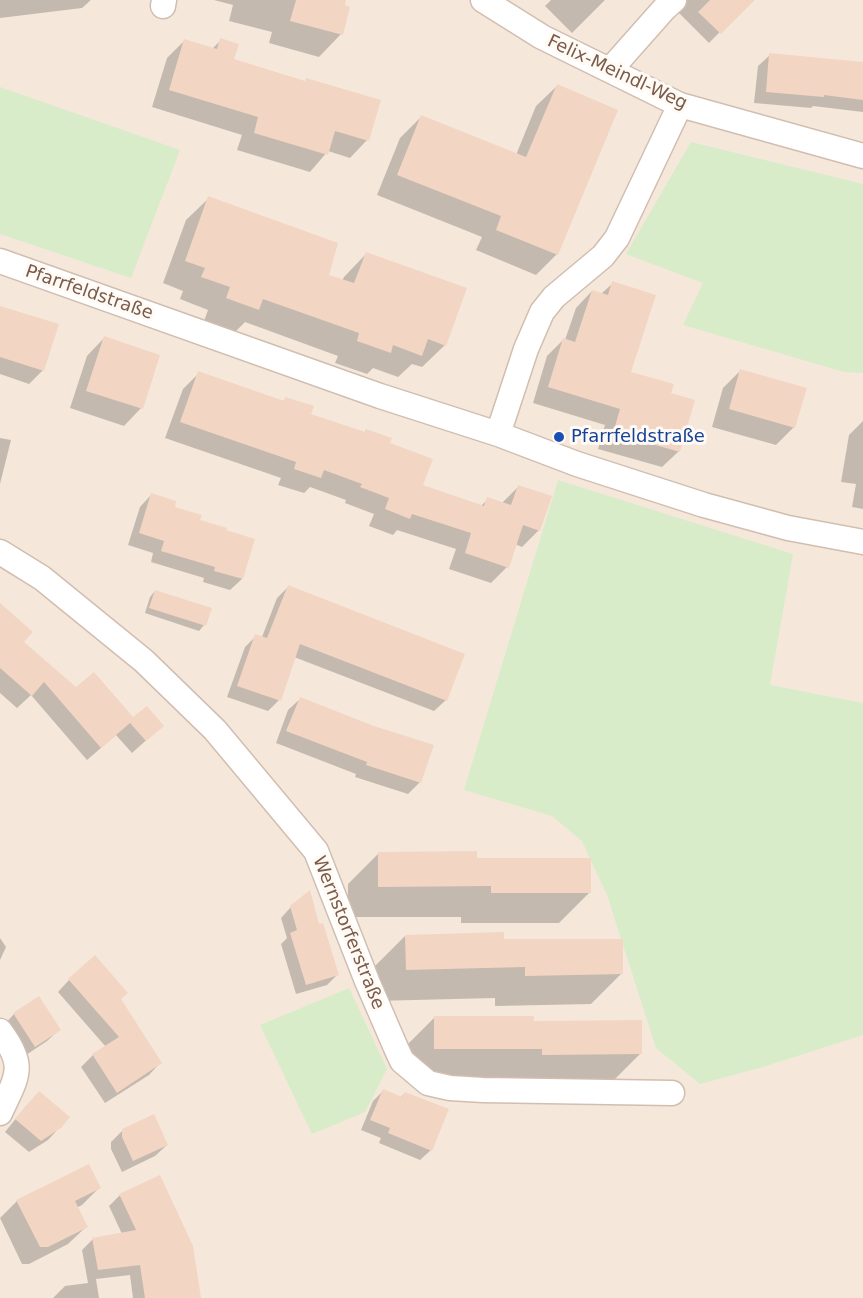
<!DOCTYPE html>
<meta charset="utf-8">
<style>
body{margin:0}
canvas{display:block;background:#fdf6ec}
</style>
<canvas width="863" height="1298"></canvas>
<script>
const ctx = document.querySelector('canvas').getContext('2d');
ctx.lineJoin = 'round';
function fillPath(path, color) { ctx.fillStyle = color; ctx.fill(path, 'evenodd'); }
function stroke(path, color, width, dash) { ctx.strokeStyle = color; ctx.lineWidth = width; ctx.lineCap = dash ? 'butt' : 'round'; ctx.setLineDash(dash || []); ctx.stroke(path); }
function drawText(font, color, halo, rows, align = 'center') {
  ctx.font = font + ' "DejaVu Sans",sans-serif'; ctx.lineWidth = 6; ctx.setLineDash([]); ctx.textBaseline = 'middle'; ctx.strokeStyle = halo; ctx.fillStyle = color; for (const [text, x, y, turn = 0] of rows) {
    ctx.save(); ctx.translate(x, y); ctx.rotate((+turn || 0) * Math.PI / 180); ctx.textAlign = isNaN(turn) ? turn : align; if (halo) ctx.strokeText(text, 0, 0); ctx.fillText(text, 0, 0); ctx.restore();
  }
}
const residential = new Path2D(`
 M 0,0 L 863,0 L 863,1298 L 0,1298 Z`);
const green = new Path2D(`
 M 0,87 L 180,150 L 131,278 L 0,234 Z
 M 691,142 L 863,184 L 863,373 L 844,372 L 683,325 L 703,283 L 626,254 Z
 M 558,480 L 793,554 L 770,685 L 863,703 L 863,1035 L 763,1067 L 700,1084 L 656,1048 L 607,895 L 582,841 L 552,816 L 464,790 Z
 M 349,988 L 387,1069 L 365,1112 L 312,1134 L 260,1025 Z`);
const shadow = new Path2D(`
 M 0,0 L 91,0 L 82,8 L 0,18 Z
 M 214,0 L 345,0 L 341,34 L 319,57 L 269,43 L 272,32 L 229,21 L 233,5 Z
 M 551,0 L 605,0 L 572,33 L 545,6 Z
 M 672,0 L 751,0 L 709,43 L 678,12 Z
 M 185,40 L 212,49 L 221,40 L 233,60 L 304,82 L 367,140 L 350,158 L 328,151 L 310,172 L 237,150 L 242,135 L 152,107 L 167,58 Z
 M 770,55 L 863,65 L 863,112 L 813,106 L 811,108 L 754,103 L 758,66 Z
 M 557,86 L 557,254 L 536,275 L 476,250 L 482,237 L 377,195 L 400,138 L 421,117 L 516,155 L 536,106 Z
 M 209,198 L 327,276 L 342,281 L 344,277 L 366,254 L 445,345 L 422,367 L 412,364 L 398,377 L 373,368 L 367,374 L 335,363 L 338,356 L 245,322 L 235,332 L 204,321 L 208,310 L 180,299 L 183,291 L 163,283 L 186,220 Z
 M 613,283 L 629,373 L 669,394 L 679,451 L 662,467 L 598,449 L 605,425 L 533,403 L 547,356 L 563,340 L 565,340 L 576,308 L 592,291 L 601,294 Z
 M 0,307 L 43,370 L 29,384 L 0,374 Z
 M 104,338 L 141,408 L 124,426 L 70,408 L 87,356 Z
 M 741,370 L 794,427 L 776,445 L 712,427 L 723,388 Z
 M 199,373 L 282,402 L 286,399 L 309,415 L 364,433 L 366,430 L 388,444 L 421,486 L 481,506 L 488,499 L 501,504 L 518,487 L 539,530 L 522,547 L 515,544 L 507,567 L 491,583 L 449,569 L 456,549 L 397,530 L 393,535 L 369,526 L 374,514 L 345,503 L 346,500 L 310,487 L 304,493 L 278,485 L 281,478 L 165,438 L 183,389 Z
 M 863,421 L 863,509 L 852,507 L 856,484 L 841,482 L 849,435 Z
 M 0,438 L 11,440 L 0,484 Z
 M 151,495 L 198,521 L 242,579 L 230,590 L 203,582 L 204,578 L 151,562 L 153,553 L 128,545 L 140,507 Z
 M 288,587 L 446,700 L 434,711 L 294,657 L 279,700 L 268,711 L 227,697 L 245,647 L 256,636 L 262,637 L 277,598 Z
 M 155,591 L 204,625 L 199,631 L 145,613 L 150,597 Z
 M 0,614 L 22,642 L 76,689 L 133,720 L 162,726 L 132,753 L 116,735 L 87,760 L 31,695 L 17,708 L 0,693 Z
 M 300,699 L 420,782 L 408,794 L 355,777 L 356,774 L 276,743 L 288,710 Z
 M 379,853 L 475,860 L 590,892 L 559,923 L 461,923 L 461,917 L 348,917 L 348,884 Z
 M 291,907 L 337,975 L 327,985 L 296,994 L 281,944 L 287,938 L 281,918 Z
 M 405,936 L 503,941 L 622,973 L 591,1004 L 495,1006 L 495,998 L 375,1001 L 374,967 Z
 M 0,938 L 6,947 L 0,960 Z
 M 69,980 L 119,999 L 160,1063 L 149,1075 L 105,1103 L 81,1067 L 93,1055 L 106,1047 L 58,992 Z
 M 14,1014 L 59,1030 L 47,1041 L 23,1057 L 3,1026 Z
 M 435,1017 L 533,1022 L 641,1053 L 610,1084 L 512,1079 L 404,1079 L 404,1048 Z
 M 383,1091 L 400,1098 L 405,1093 L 431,1150 L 420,1160 L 379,1143 L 381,1138 L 361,1130 L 373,1101 Z
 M 27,1105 L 60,1127 L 48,1140 L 29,1152 L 5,1132 Z
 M 123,1130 L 167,1145 L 155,1156 L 122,1172 L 111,1149 L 111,1142 Z
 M 99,1188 L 82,1205 L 76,1208 L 86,1227 L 68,1244 L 29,1264 L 22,1264 L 0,1218 L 17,1201 Z
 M 120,1195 L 199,1298 L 133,1298 L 130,1275 L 96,1279 L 99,1298 L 53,1298 L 65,1286 L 88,1283 L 82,1250 L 92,1240 L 122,1234 L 109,1206 Z`);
const building = new Path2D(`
 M 296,0 L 346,0 L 345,5 L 350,7 L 343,35 L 290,21 Z
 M 710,0 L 755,0 L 721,34 L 698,12 Z
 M 220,38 L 239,44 L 234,59 L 305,81 L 306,78 L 381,100 L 369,141 L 335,131 L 328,155 L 254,133 L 258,117 L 169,90 L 184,39 L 217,49 Z
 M 769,53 L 863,62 L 863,100 L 824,95 L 824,97 L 766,92 Z
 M 557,84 L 618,110 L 558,255 L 496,230 L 501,216 L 397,175 L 421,115 L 526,157 Z
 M 208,196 L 338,243 L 329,275 L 354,283 L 366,252 L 467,288 L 446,346 L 428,339 L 422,356 L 393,345 L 391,353 L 357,341 L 359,333 L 263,299 L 259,310 L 226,298 L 230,287 L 201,277 L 205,268 L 185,261 Z
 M 612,281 L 656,295 L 631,372 L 674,384 L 671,393 L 695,400 L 680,452 L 613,433 L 620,409 L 548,387 L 563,338 L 575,342 L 592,290 L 608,295 Z
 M 0,306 L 59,324 L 44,371 L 0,357 Z
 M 104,336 L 160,355 L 143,409 L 86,391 Z
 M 740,369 L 807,388 L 795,428 L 729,409 Z
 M 198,371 L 284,401 L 285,397 L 314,406 L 311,414 L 365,432 L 366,429 L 392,438 L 390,443 L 433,459 L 423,485 L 484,506 L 487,497 L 511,505 L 518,485 L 552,496 L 540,531 L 523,525 L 509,568 L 465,553 L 471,533 L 412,514 L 410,519 L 385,509 L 389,498 L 360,487 L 362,484 L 324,470 L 321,478 L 294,469 L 296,462 L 180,422 Z
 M 151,493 L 176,501 L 175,507 L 202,515 L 200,520 L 227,528 L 226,530 L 255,539 L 243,579 L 214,571 L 215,567 L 161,551 L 164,541 L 139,533 Z
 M 288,585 L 465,654 L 447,701 L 300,644 L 281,701 L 237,686 L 255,634 L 267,638 Z
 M 155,590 L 212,608 L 206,626 L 149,608 Z
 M 0,603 L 33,632 L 24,642 L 76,687 L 94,672 L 133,717 L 147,706 L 164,726 L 146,741 L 130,723 L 101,748 L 44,682 L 32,696 L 0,668 Z
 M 300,697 L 374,726 L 434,745 L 421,783 L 366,765 L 367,762 L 286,731 Z
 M 477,851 L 477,858 L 591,858 L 591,893 L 491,893 L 491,886 L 378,887 L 378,852 Z
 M 310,890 L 319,924 L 323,923 L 339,975 L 306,985 L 290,933 L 297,930 L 290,906 Z
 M 504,932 L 504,939 L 623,939 L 623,974 L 525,976 L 525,967 L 406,970 L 405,935 Z
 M 95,955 L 128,993 L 121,999 L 162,1063 L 117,1093 L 92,1054 L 119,1037 L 68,979 Z
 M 39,996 L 61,1030 L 35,1047 L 13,1013 Z
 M 434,1016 L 534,1016 L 534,1021 L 642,1020 L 642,1054 L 542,1055 L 542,1049 L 434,1049 Z
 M 383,1089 L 402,1097 L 405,1092 L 449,1109 L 432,1151 L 388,1133 L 390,1128 L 370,1120 Z
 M 39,1091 L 70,1117 L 61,1128 L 41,1141 L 15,1119 Z
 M 154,1114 L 168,1145 L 133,1161 L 122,1137 L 122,1129 Z
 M 89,1164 L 101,1188 L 75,1201 L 88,1227 L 48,1247 L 40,1247 L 16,1200 Z
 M 160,1175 L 193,1246 L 201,1298 L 145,1298 L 140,1265 L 98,1270 L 92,1238 L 136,1230 L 119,1194 Z`);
const street = new Path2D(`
 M 483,0 L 542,37 L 680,105 L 863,156
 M 163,6 L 164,0
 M 610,70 L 664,9 L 674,0
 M 0,261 L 380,396 L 498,434 L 577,464 L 704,505 L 788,528 L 863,542
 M 498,434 L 526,349 L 542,312 L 554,297 L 603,256 L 617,238 L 680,105
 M 0,552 L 42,578 L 144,661 L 215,730 L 316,851 L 367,981 L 396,1048 L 402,1061 L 428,1083 L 450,1088 L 483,1090 L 672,1093
 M 0,1031 C 27,1067 17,1076 0,1113`);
const markers = [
 [559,437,6,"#1a4fb4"]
];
const streetNames = [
 ["Felix-Meindl-Weg",617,73,25],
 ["Pfarrfeldstraße",89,293,19],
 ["Wernstorferstraße",348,933,68]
];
const transitNames = [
 ["Pfarrfeldstraße",571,437]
];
fillPath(residential, '#f5e8da');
fillPath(green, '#d8ecc9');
fillPath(shadow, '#0003');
fillPath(building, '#f3d5c3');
stroke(street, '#d1beb0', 27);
stroke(street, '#fff', 24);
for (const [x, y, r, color] of markers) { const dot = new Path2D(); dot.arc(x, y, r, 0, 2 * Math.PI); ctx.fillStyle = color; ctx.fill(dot); stroke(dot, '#fffaf3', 2); }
drawText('18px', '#7a5c4d', '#fffaf3', streetNames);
drawText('18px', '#164399', '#fffaf3', transitNames, 'left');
</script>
